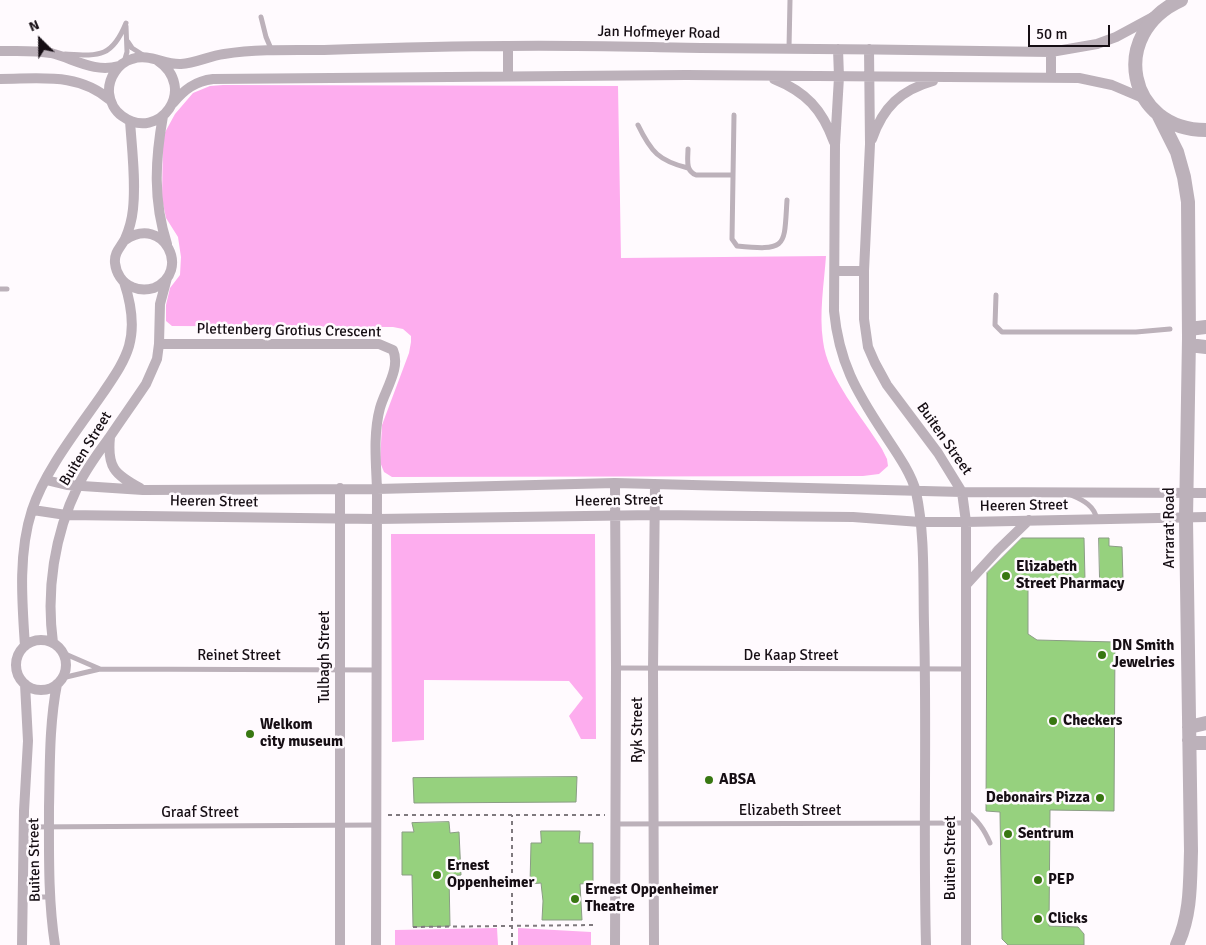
<!DOCTYPE html>
<style>
body{margin:0}
#map{position:relative;width:1206px;height:945px;overflow:hidden;background:#fffafe;font-family:Signika,sans-serif}
canvas{display:block}
.north{position:absolute;left:15px;top:15px;width:50px;height:50px;-webkit-text-stroke:4px #fffafe;paint-order:stroke;rotate:337deg;font-size:14px;font-weight:700;line-height:20px;text-align:center;color:#160e14}
.north::after{content:'';display:block;margin:auto;width:18px;height:22px;background:#160e14;clip-path:polygon(50% 0,100% 100%,50% 72%,0 100%)}
.scale{position:absolute;left:1028px;top:25px;width:82px;height:22px;box-sizing:border-box;border:2px solid #160e14;border-top:0;padding-left:6px;font-size:15px;line-height:18px;white-space:nowrap;color:#160e14;-webkit-text-stroke:4px #fffafe;paint-order:stroke}
</style>
<div id="map">
<canvas width="1206" height="945"></canvas>
<div class="north">N</div>
<div class="scale">50 m</div>
</div>
<script>
const ctx = document.querySelector('canvas').getContext('2d');
ctx.lineJoin = 'round';
function fillPath(path, color) { ctx.fillStyle = color; ctx.fill(path, 'evenodd'); }
function stroke(path, color, width, dash) { ctx.strokeStyle = color; ctx.lineWidth = width; ctx.lineCap = dash ? 'butt' : 'round'; ctx.setLineDash(dash || []); ctx.stroke(path); }
function drawText(font, color, halo, rows, align = 'center') {
  ctx.font = font + ' Signika,sans-serif'; ctx.lineWidth = 5; ctx.setLineDash([]); ctx.textBaseline = 'middle'; ctx.strokeStyle = halo; ctx.fillStyle = color; for (const [text, x, y, turn = 0] of rows) {
    ctx.save(); ctx.translate(x, y); ctx.rotate((+turn || 0) * Math.PI / 180); ctx.textAlign = isNaN(turn) ? turn : align; if (halo) ctx.strokeText(text, 0, 0); ctx.fillText(text, 0, 0); ctx.restore();
  }
}
const green = new Path2D(`
 M 223,85 L 618,86 L 621,258 L 826,256 C 824,284 819,313 823,341 C 827,377 863,418 882,449 L 887,459 L 888,466 L 879,474 L 863,476 L 392,477 L 384,472 L 380,462 L 382,425 L 409,353 L 411,342 L 411,336 L 403,329 L 393,327 L 172,326 L 166,321 L 166,305 L 170,288 L 180,275 L 181,257 L 178,237 L 166,218 L 162,199 L 163,136 L 175,114 L 193,93 L 210,86 Z
 M 391,534 L 595,534 L 596,739 L 581,739 L 569,716 L 583,698 L 569,681 L 424,680 L 424,740 L 392,742 Z
 M 497,928 L 498,945 L 395,945 L 395,930 Z
 M 518,928 L 591,932 L 591,945 L 518,945 Z`);
const building = new Path2D(`
 M 1022,538 L 1084,538 L 1085,580 L 1036,581 L 1028,589 L 1028,634 L 1037,640 L 1115,642 L 1114,811 L 1050,810 L 1049,926 L 1078,927 L 1084,934 L 1084,945 L 1008,945 L 1002,939 L 1000,812 L 986,811 L 987,573 Z
 M 1099,538 L 1109,538 L 1109,546 L 1122,547 L 1123,581 L 1100,581 Z
 M 577,777 L 576,802 L 414,803 L 413,778 Z
 M 449,822 L 450,833 L 459,832 L 461,875 L 449,876 L 450,926 L 413,927 L 412,875 L 402,875 L 402,832 L 414,832 L 412,823 Z
 M 541,831 L 580,831 L 579,843 L 593,843 L 593,883 L 580,884 L 582,920 L 542,920 L 543,901 L 541,883 L 530,884 L 531,843 L 541,843 Z`);
const path = new Path2D(`
 M 388,815 L 605,815
 M 413,927 L 594,925
 M 512,945 L 512,815`);
const service = new Path2D(`
 M 261,17 L 266,37 L 272,51
 M 128,42 L 132,48 L 143,55
 M 789,48 L 790,0
 M 65,54 C 99,56 112,58 126,23
 M 124,62 L 127,52 L 126,26
 M 734,115 L 732,239 L 737,246 C 788,251 784,247 787,200
 M 638,125 C 651,152 659,161 688,168
 M 688,149 C 688,159 685,171 696,175 L 733,175
 M 0,289 L 7,289
 M 996,295 L 995,325 L 1002,332 L 1136,332 L 1170,329
 M 1071,495 C 1083,500 1095,506 1097,520
 M 63,653 L 100,669
 M 616,668 L 966,669
 M 62,678 L 100,669 L 377,670
 M 966,811 C 978,821 984,829 990,843
 M 615,824 L 966,823
 M 24,827 L 376,825
 M 24,897 L 50,897`);
const minor = new Path2D(`
 M 838,49 L 839,77 L 835,145 L 834,311 C 839,362 856,391 883,432 C 894,449 911,472 916,492 C 925,533 923,581 924,624 C 927,731 923,838 926,945
 M 869,49 L 870,144 L 864,271 L 864,319 L 868,347 L 875,363 L 887,385 L 938,453 L 962,492 L 966,522 L 966,945
 M 0,51 C 17,51 34,50 51,53 C 75,59 94,73 119,66
 M 157,60 C 199,88 159,143 122,116 C 115,111 110,102 109,93 C 108,78 118,63 132,59 C 149,53 164,65 181,64 C 196,63 209,56 224,54 C 257,49 291,50 324,50 C 385,48 446,46 507,46 C 572,45 636,47 701,48 C 818,49 934,50 1051,52 L 1097,44 L 1116,37 L 1155,16
 M 508,75 L 508,46
 M 1051,78 L 1051,52
 M 0,79 C 40,79 78,72 110,100
 M 774,79 C 806,92 822,109 834,142
 M 173,103 C 184,90 195,81 213,79 L 686,75 L 1079,78 L 1112,85 L 1145,99
 M 163,116 C 155,160 153,201 167,244
 M 872,139 C 883,107 901,90 933,81
 M 125,240 C 164,214 192,272 154,288 C 147,290 139,290 132,287 C 122,283 116,273 115,263 C 114,252 121,247 125,239 C 129,230 132,219 133,209 C 136,181 132,150 130,121
 M 835,271 L 864,271
 M 159,344 L 379,344 L 393,350 C 401,368 385,390 380,408 C 373,434 376,462 377,489 L 376,945
 M 110,437 C 107,467 114,474 140,488
 M 46,480 L 67,485 L 143,490 L 377,489 L 615,483 L 962,492 L 1206,493
 M 615,483 L 616,668 L 615,945
 M 340,488 L 340,945
 M 33,510 L 66,515 L 377,519 L 655,515 L 853,517 L 920,522 L 966,522 L 1206,517
 M 966,585 L 998,550 L 1029,520
 M16 665a25 25 0 1 1 50 0a25 25 0 1 1-50 0Z
 M 53,643 C 46,591 54,535 78,486 C 86,469 98,453 109,438 C 121,420 134,402 146,384 L 157,359 L 159,344 L 160,304 L 167,278
 M 25,646 C 22,602 18,553 32,510 C 45,470 79,428 103,393 C 113,378 124,363 129,346 C 135,325 131,303 124,282
 M 22,945 L 24,811 L 28,741 L 25,684
 M 55,945 C 48,900 49,853 49,807 C 50,766 49,725 57,684
 M 654,945 L 653,669 L 655,484`);
const tertiary = new Path2D(`
 M 1181,0 C 1108,33 1127,130 1206,130
 M 1158,114 L 1177,152 L 1184,177 L 1188,202 L 1189,338 L 1186,519 L 1191,851 C 1190,884 1191,915 1177,945
 M 1189,329 L 1206,327
 M 1189,345 L 1206,347
 M 1189,727 L 1206,723
 M 1189,740 L 1194,743 L 1206,743`);
const markers = [
 [1006,576,5,"#387712"],
 [1102,655,5,"#387712"],
 [1053,721,5,"#387712"],
 [250,734,5,"#387712"],
 [709,780,5,"#387712"],
 [1100,798,5,"#387712"],
 [1008,834,5,"#387712"],
 [437,875,5,"#387712"],
 [1038,880,5,"#387712"],
 [575,899,5,"#387712"],
 [1038,919,5,"#387712"]
];
const streetNames = [
 ["Jan Hofmeyer Road",659,33,1],
 ["Plettenberg Grotius Crescent",289,331,1],
 ["Buiten Street",944,439,55],
 ["Buiten Street",86,449,-58],
 ["Heeren Street",619,501,-1],
 ["Heeren Street",214,502,1],
 ["Heeren Street",1024,506,-1],
 ["Arrarat Road",1170,528,-90],
 ["Reinet Street",239,656],
 ["De Kaap Street",791,656],
 ["Tulbagh Street",325,657,-90],
 ["Ryk Street",638,730,-90],
 ["Elizabeth Street",790,811],
 ["Graaf Street",200,813],
 ["Buiten Street",951,858,-90],
 ["Buiten Street",35,860,-91]
];
const poiNames = [
 ["Elizabeth",1016,567],
 ["Street Pharmacy",1016,584],
 ["DN Smith",1112,646],
 ["Jewelries",1112,663],
 ["Checkers",1063,721],
 ["Welkom",260,725],
 ["city museum",260,742],
 ["ABSA",719,780],
 ["Debonairs Pizza",1090,798,"right"],
 ["Sentrum",1018,834],
 ["Ernest",447,866],
 ["Oppenheimer",447,883],
 ["PEP",1048,880],
 ["Ernest Oppenheimer",585,890],
 ["Theatre",585,907],
 ["Clicks",1048,919]
];
fillPath(green, '#fdadee');
fillPath(building, '#96d17e');
stroke(building, '#8b9c85', 1);
stroke(path, '#7f797e', 2, [4, 4]);
stroke(service, '#bcb1ba', 5);
stroke(minor, '#bcb1ba', 10);
stroke(tertiary, '#bcb1ba', 14);
for (const [x, y, r, color] of markers) { const dot = new Path2D(); dot.arc(x, y, r, 0, 2 * Math.PI); ctx.fillStyle = color; ctx.fill(dot); stroke(dot, '#fffafe', 2); }
drawText('15px', '#160e14', '#fffafe', streetNames);
drawText('bold 15px', '#160e14', '#fffafe', poiNames, 'left');
</script>
